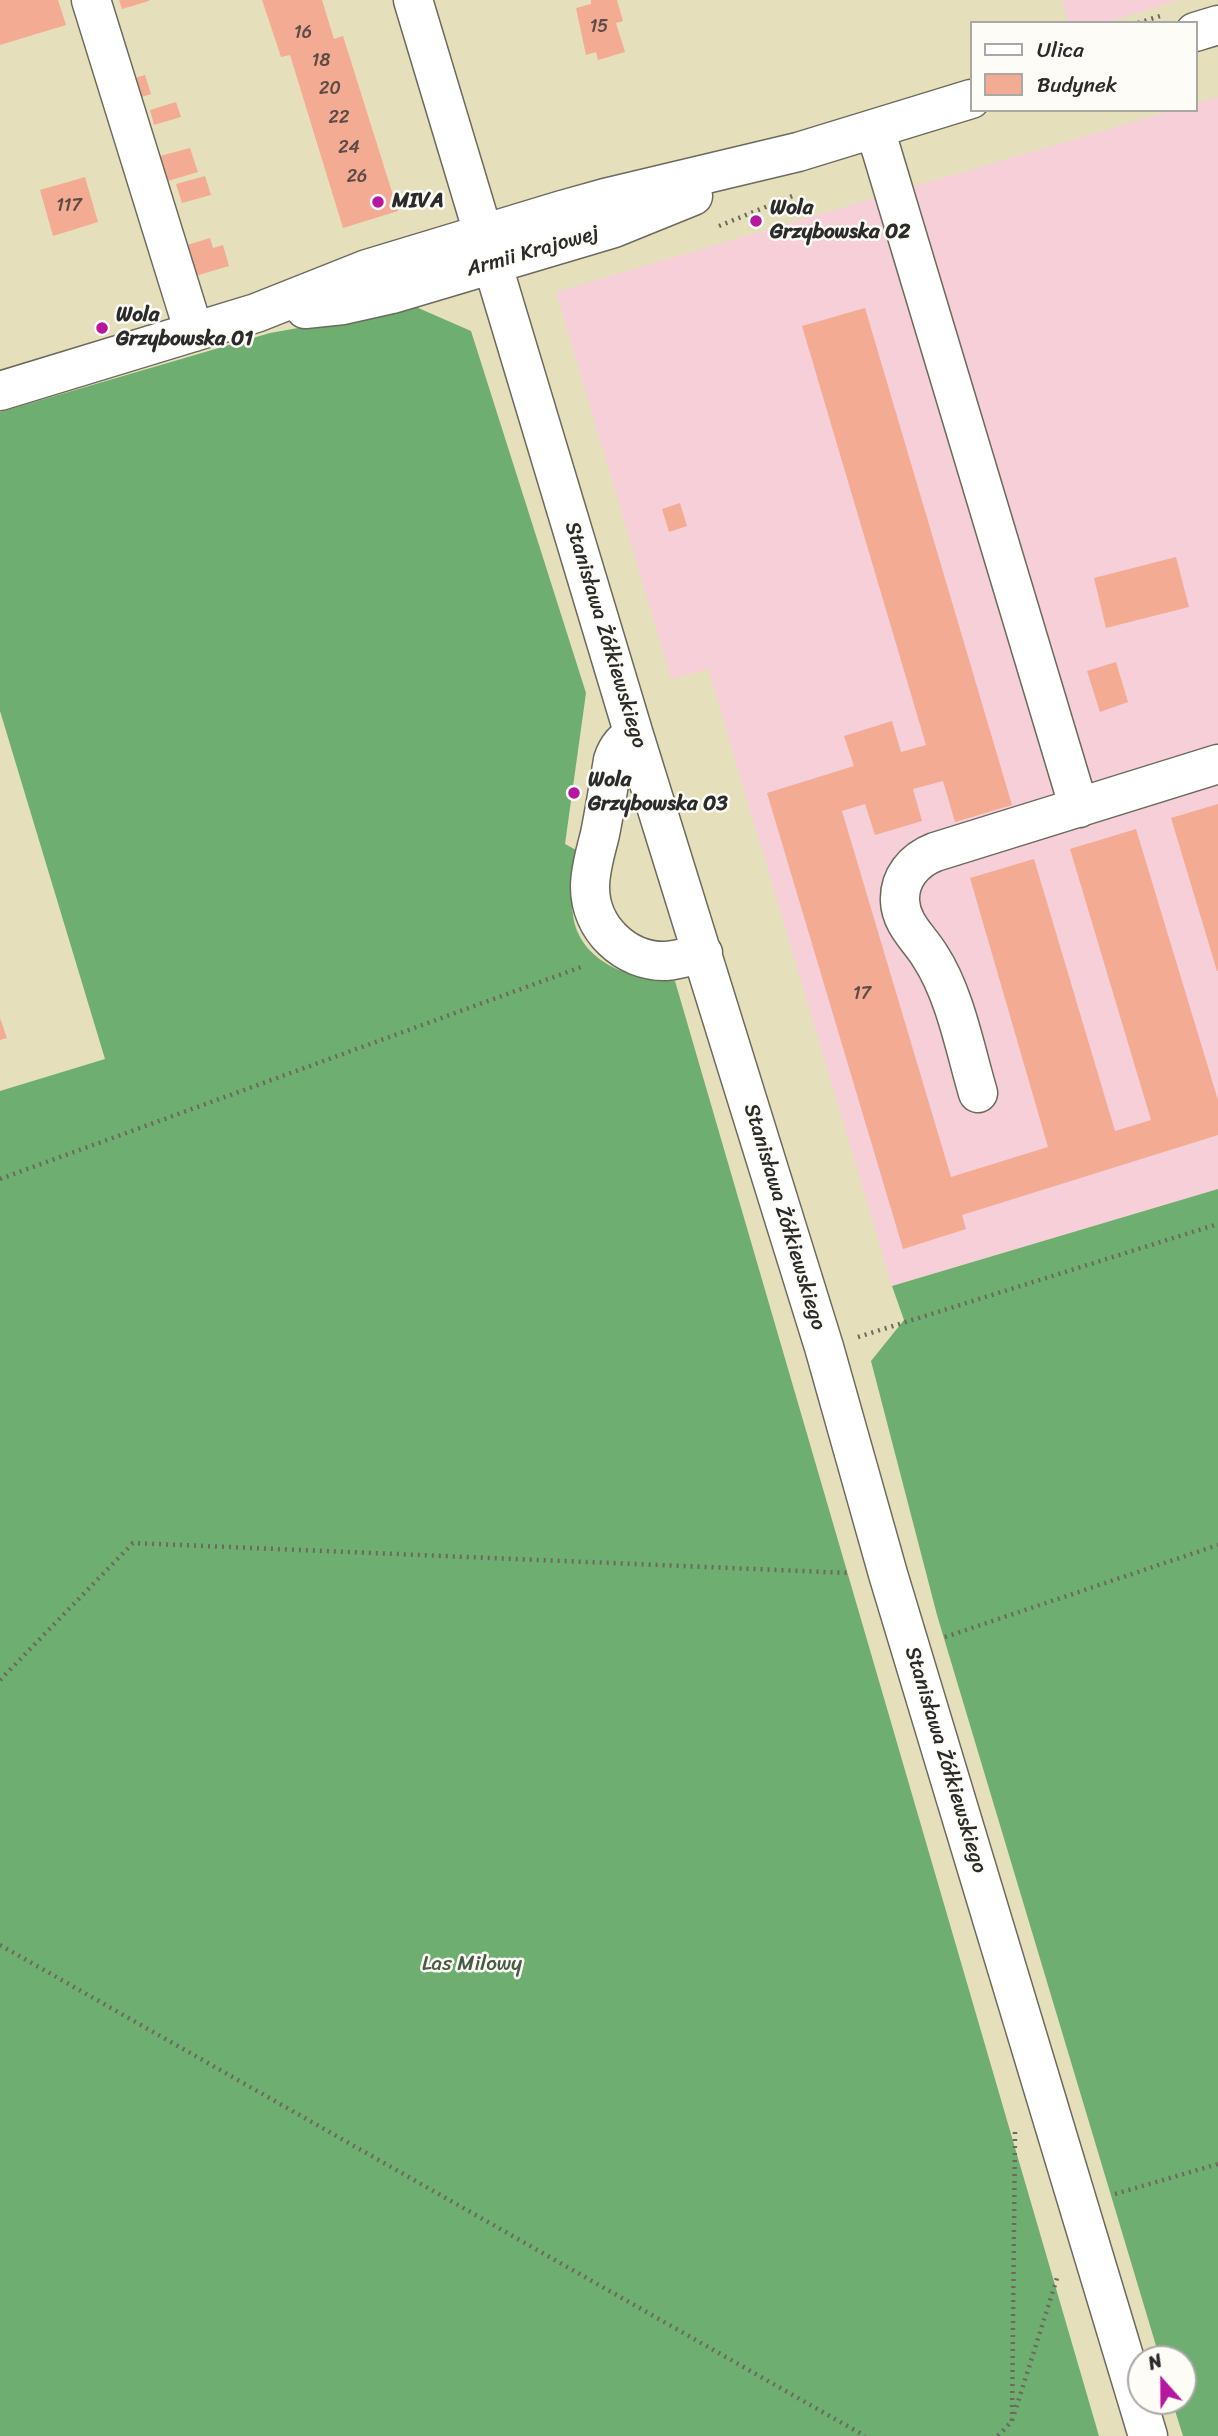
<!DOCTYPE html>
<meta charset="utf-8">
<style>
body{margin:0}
#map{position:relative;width:1218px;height:2436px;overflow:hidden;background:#e6dfbb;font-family:Sriracha,sans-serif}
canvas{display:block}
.legend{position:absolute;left:970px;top:21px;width:228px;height:91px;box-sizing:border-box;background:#fdfcf7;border:2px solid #a9a8a5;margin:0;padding:9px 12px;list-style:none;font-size:21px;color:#2b2b2b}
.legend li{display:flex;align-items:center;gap:14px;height:35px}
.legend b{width:35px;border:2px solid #a9a8a5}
.north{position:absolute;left:1127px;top:2345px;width:70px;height:70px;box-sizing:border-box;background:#fdfcf7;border:2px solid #a9a8a5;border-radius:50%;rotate:339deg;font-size:19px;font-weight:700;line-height:28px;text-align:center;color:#2b2b2b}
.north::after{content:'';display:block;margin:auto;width:24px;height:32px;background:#b5179e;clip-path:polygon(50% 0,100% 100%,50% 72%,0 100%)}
</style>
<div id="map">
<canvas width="1218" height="2436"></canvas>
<ul class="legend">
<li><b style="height:9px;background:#fff"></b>Ulica</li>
<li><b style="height:19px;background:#f4ab93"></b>Budynek</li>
</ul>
<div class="north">N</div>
</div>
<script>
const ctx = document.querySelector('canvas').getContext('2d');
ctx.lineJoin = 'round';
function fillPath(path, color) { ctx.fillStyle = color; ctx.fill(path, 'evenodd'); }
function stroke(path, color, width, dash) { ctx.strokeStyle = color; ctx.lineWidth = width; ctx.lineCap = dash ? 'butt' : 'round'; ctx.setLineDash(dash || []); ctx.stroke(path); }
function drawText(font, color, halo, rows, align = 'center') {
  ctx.font = font + ' Sriracha,sans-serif'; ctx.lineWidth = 5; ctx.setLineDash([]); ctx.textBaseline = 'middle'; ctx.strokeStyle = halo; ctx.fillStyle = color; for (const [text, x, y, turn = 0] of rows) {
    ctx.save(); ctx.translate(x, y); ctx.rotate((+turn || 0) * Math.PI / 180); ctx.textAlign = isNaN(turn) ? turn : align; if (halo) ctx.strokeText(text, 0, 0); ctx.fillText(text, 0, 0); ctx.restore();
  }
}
const built = new Path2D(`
 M 1062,0 L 1179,0 L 1105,23 L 1069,23 Z
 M 1218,97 L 1218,1189 L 892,1286 L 708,669 L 671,679 L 556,292 L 1174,110 L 1195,110 L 1195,104 Z`);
const forest = new Path2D(`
 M 416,307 L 471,331 L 586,693 L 565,844 L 576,850 C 573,871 570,893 573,915 C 579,963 634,981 675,981 L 1099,2436 L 0,2436 L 0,1091 L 105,1059 L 0,711 L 0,412 L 270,333 Z
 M 1218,1189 L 1218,2436 L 1183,2436 L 1172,2401 L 1183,2401 L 1183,2359 L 1160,2359 L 937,1615 L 871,1361 L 904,1320 L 892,1286 Z`);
const building = new Path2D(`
 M 0,0 L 58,0 L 66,25 L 0,45 Z
 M 119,0 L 149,0 L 149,1 L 122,9 Z
 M 262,0 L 322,0 L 334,39 L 343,36 L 398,211 L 343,228 L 290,55 L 281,57 Z
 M 591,0 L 617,0 L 623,21 L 616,23 L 625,52 L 598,60 L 596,52 L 586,55 L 576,8 L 591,4 Z
 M 145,75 L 151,94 L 138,98 L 132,79 Z
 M 176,102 L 181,117 L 154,125 L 150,110 Z
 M 190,148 L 198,172 L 168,181 L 160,156 Z
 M 205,176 L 211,195 L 182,203 L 176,184 Z
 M 85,177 L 98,222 L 53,236 L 40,190 Z
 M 210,238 L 213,248 L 223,245 L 229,266 L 192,277 L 184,246 Z
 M 865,308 L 1012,805 L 955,822 L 943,781 L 913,789 L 922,821 L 875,835 L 865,804 L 842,811 L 951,1177 L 1048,1147 L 970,878 L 1034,859 L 1115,1131 L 1151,1120 L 1070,849 L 1136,829 L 1218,1100 L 1218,1135 L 962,1215 L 966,1229 L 903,1249 L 767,793 L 854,766 L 844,736 L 892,721 L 901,752 L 926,745 L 802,326 Z
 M 680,503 L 687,526 L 669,532 L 662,509 Z
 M 1176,557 L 1189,607 L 1106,628 L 1094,578 Z
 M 1116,662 L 1128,702 L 1100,712 L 1087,671 Z
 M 1218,804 L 1218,971 L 1217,971 L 1171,818 Z
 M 0,1018 L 7,1038 L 0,1040 Z`);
const path = new Path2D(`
 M 1138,23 L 1160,16
 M 719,226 L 795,195
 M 0,1179 L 584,966
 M 858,1337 L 1218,1224
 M 945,1637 L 1218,1545
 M 0,1680 L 133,1543 L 850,1573
 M 0,1945 L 865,2436
 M 1115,2194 L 1218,2164
 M 1012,2421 L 1015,2132
 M 998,2436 L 1012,2421 L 1058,2275`);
const minor = new Path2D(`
 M 91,0 L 194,332
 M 413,0 L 634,735 L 824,1347 L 888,1574 L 1148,2436
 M 1195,32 L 1218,25
 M 875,129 L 1079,808
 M 305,309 L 343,305 L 392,294 L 614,228 L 693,196
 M 0,391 L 256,313 L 367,269 L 562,210 L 605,198 L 798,152 L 971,99
 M 634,735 C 623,740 617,748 613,760 C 609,784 605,809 600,834 C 596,851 590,869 590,887 C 590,928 625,962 666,961 C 679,960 691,956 703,953
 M 978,1093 C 965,1049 955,994 930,956 C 919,938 901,924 900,901 C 899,878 914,860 935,852 L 1218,764`);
const markers = [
 [378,202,7,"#b5179e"],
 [756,221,7,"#b5179e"],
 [102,328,7,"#b5179e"],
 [574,793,7,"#b5179e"]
];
const numberNames = [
 ["15",599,27],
 ["16",303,33],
 ["18",321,61],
 ["20",330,89],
 ["22",339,118],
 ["24",349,148],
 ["26",357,177],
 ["117",69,206],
 ["17",862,994]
];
const poiNames = [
 ["MIVA",392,202],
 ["Wola",770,209],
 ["Grzybowska 02",770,233],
 ["Wola",116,316],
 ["Grzybowska 01",116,340],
 ["Wola",588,781],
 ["Grzybowska 03",588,805]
];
const streetNames = [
 ["Armii Krajowej",533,252,-16],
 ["Stanisława Żółkiewskiego",605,635,73],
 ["Stanisława Żółkiewskiego",784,1217,73],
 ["Stanisława Żółkiewskiego",945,1760,73]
];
const parkNames = [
 ["Las Milowy",472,1965]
];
fillPath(built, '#f6cfd8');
fillPath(forest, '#6eae70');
fillPath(building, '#f4ab93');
stroke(minor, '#6c6a5d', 41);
stroke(path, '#6c6a5d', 4.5, [2, 5]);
stroke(minor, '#fff', 38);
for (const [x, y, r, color] of markers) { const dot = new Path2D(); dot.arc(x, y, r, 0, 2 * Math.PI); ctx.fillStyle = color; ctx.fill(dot); stroke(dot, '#fdfcf7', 2.5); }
drawText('18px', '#5d4b45', null, numberNames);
drawText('bold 21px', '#2b2b2b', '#fdfcf7', poiNames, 'left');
drawText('21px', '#2b2b2b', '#fdfcf7', streetNames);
drawText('21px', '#475b45', '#fdfcf7', parkNames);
</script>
